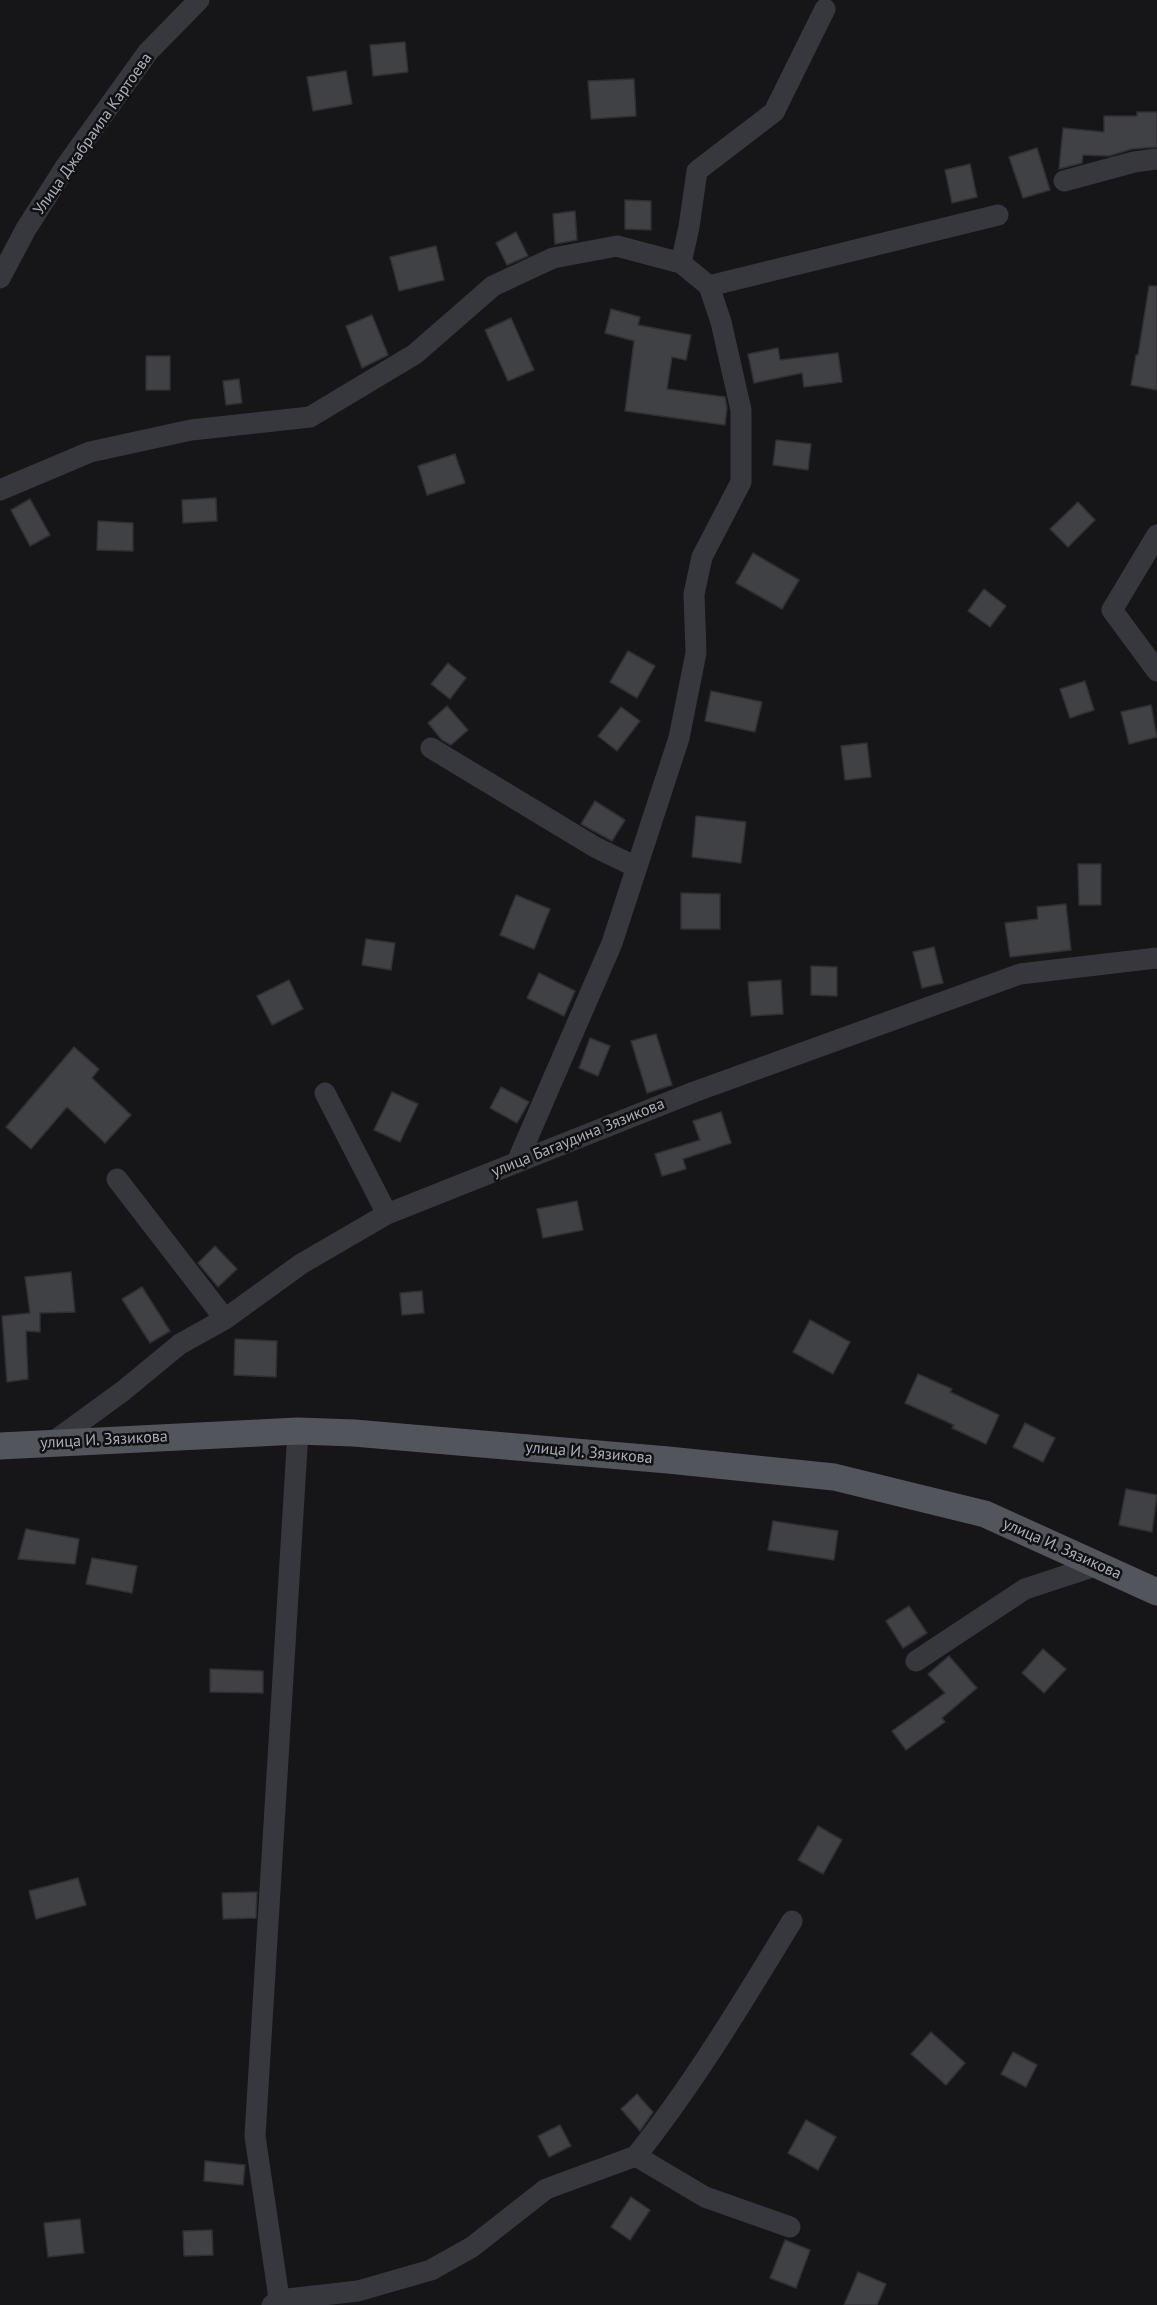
<!DOCTYPE html>
<meta charset="utf-8">
<style>
body{margin:0}
canvas{display:block;background:#161618}
</style>
<canvas width="1157" height="2305"></canvas>
<script>
const ctx = document.querySelector('canvas').getContext('2d');
ctx.lineJoin = 'round';
function fillPath(path, color) { ctx.fillStyle = color; ctx.fill(path, 'evenodd'); }
function stroke(path, color, width, dash) { ctx.strokeStyle = color; ctx.lineWidth = width; ctx.lineCap = dash ? 'butt' : 'round'; ctx.setLineDash(dash || []); ctx.stroke(path); }
function drawText(font, color, halo, rows, align = 'center') {
  ctx.font = font + ' "PT Sans",sans-serif'; ctx.lineWidth = 5; ctx.setLineDash([]); ctx.textBaseline = 'middle'; ctx.strokeStyle = halo; ctx.fillStyle = color; for (const [text, x, y, turn = 0] of rows) {
    ctx.save(); ctx.translate(x, y); ctx.rotate((+turn || 0) * Math.PI / 180); ctx.textAlign = isNaN(turn) ? turn : align; if (halo) ctx.strokeText(text, 0, 0); ctx.fillText(text, 0, 0); ctx.restore();
  }
}
const building = new Path2D(`
 M 405,42 L 408,72 L 373,76 L 370,45 Z
 M 346,71 L 352,104 L 313,111 L 307,77 Z
 M 634,79 L 636,116 L 591,119 L 588,81 Z
 M 1137,112 L 1157,112 L 1157,147 L 1132,149 L 1109,156 L 1083,155 L 1082,163 L 1059,169 L 1063,128 L 1104,132 L 1104,116 L 1137,116 Z
 M 1037,148 L 1050,190 L 1023,198 L 1009,157 Z
 M 970,164 L 977,197 L 952,203 L 945,170 Z
 M 625,200 L 651,201 L 651,230 L 625,229 Z
 M 575,211 L 577,240 L 555,244 L 553,214 Z
 M 516,232 L 528,256 L 507,265 L 496,243 Z
 M 436,246 L 444,280 L 399,291 L 390,257 Z
 M 1149,286 L 1157,286 L 1157,390 L 1131,385 L 1136,355 L 1138,355 Z
 M 611,309 L 640,317 L 638,325 L 691,335 L 686,360 L 672,357 L 667,389 L 725,397 L 727,408 L 725,425 L 625,411 L 634,341 L 605,333 Z
 M 372,315 L 388,355 L 362,368 L 346,326 Z
 M 511,318 L 534,370 L 508,381 L 485,330 Z
 M 778,348 L 780,360 L 838,353 L 842,382 L 804,387 L 802,373 L 754,383 L 748,354 Z
 M 146,356 L 170,356 L 170,390 L 146,390 Z
 M 239,379 L 242,403 L 226,405 L 223,381 Z
 M 776,440 L 811,444 L 808,470 L 773,465 Z
 M 455,454 L 465,483 L 427,495 L 418,466 Z
 M 216,498 L 217,521 L 183,523 L 182,500 Z
 M 30,499 L 50,535 L 30,546 L 11,510 Z
 M 1078,502 L 1095,520 L 1068,547 L 1050,529 Z
 M 98,521 L 133,523 L 133,551 L 97,550 Z
 M 753,553 L 799,580 L 782,609 L 736,583 Z
 M 984,589 L 1006,606 L 990,627 L 968,611 Z
 M 628,651 L 655,666 L 637,698 L 610,682 Z
 M 448,663 L 466,678 L 450,699 L 431,684 Z
 M 1085,681 L 1094,710 L 1070,718 L 1060,689 Z
 M 711,691 L 762,702 L 755,732 L 705,721 Z
 M 1151,705 L 1157,737 L 1129,744 L 1121,712 Z
 M 447,706 L 468,730 L 451,745 L 442,740 L 428,723 Z
 M 621,707 L 640,721 L 617,751 L 598,736 Z
 M 867,743 L 871,777 L 845,780 L 841,746 Z
 M 595,801 L 625,820 L 612,841 L 581,824 Z
 M 696,816 L 746,822 L 741,863 L 692,857 Z
 M 1078,864 L 1101,864 L 1101,905 L 1079,905 Z
 M 681,893 L 720,894 L 720,929 L 681,929 Z
 M 516,895 L 550,909 L 534,949 L 500,935 Z
 M 1066,904 L 1071,950 L 1010,957 L 1005,923 L 1038,919 L 1037,907 Z
 M 366,939 L 395,943 L 391,970 L 362,965 Z
 M 934,947 L 943,983 L 922,988 L 913,952 Z
 M 811,966 L 837,967 L 837,996 L 811,995 Z
 M 539,973 L 575,991 L 564,1016 L 527,998 Z
 M 289,980 L 303,1009 L 272,1025 L 257,996 Z
 M 781,980 L 783,1014 L 751,1016 L 748,982 Z
 M 656,1034 L 672,1085 L 647,1093 L 631,1041 Z
 M 590,1038 L 610,1046 L 598,1076 L 579,1068 Z
 M 74,1047 L 99,1069 L 92,1078 L 131,1115 L 105,1143 L 67,1107 L 31,1149 L 6,1127 Z
 M 501,1087 L 529,1102 L 517,1123 L 490,1108 Z
 M 392,1092 L 418,1104 L 400,1142 L 374,1130 Z
 M 721,1112 L 731,1143 L 683,1159 L 686,1169 L 662,1176 L 655,1154 L 700,1140 L 693,1121 Z
 M 577,1201 L 583,1230 L 543,1238 L 537,1209 Z
 M 215,1246 L 237,1269 L 218,1287 L 198,1263 Z
 M 71,1272 L 75,1312 L 40,1313 L 40,1332 L 26,1331 L 28,1379 L 7,1382 L 2,1316 L 30,1313 L 25,1277 Z
 M 142,1287 L 170,1331 L 150,1343 L 122,1299 Z
 M 422,1291 L 424,1313 L 402,1315 L 400,1293 Z
 M 810,1320 L 850,1342 L 833,1374 L 793,1352 Z
 M 235,1339 L 277,1341 L 276,1377 L 234,1375 Z
 M 918,1374 L 952,1389 L 950,1392 L 999,1415 L 986,1444 L 952,1428 L 954,1425 L 905,1403 Z
 M 1025,1423 L 1055,1438 L 1043,1462 L 1013,1447 Z
 M 1126,1489 L 1157,1495 L 1152,1532 L 1119,1525 Z
 M 773,1521 L 838,1531 L 834,1560 L 768,1550 Z
 M 26,1529 L 79,1539 L 75,1564 L 18,1559 Z
 M 92,1558 L 137,1566 L 132,1593 L 86,1584 Z
 M 909,1606 L 927,1633 L 903,1648 L 886,1621 Z
 M 1043,1649 L 1066,1669 L 1044,1693 L 1022,1673 Z
 M 949,1656 L 977,1688 L 942,1718 L 945,1722 L 906,1750 L 892,1731 L 945,1693 L 928,1674 Z
 M 210,1669 L 263,1671 L 263,1693 L 210,1692 Z
 M 818,1826 L 842,1840 L 823,1874 L 798,1860 Z
 M 78,1878 L 86,1905 L 36,1919 L 29,1891 Z
 M 257,1892 L 256,1918 L 223,1919 L 222,1893 Z
 M 931,2032 L 965,2063 L 946,2085 L 911,2054 Z
 M 1013,2052 L 1037,2065 L 1026,2087 L 1001,2074 Z
 M 637,2094 L 653,2112 L 640,2131 L 621,2109 Z
 M 806,2120 L 836,2137 L 818,2170 L 788,2153 Z
 M 560,2125 L 571,2146 L 549,2157 L 538,2136 Z
 M 205,2161 L 245,2165 L 243,2185 L 204,2181 Z
 M 631,2197 L 650,2210 L 630,2240 L 611,2227 Z
 M 80,2219 L 84,2253 L 48,2257 L 44,2223 Z
 M 212,2230 L 213,2255 L 184,2256 L 183,2231 Z
 M 785,2240 L 810,2250 L 796,2288 L 770,2278 Z
 M 858,2272 L 886,2284 L 877,2305 L 844,2305 Z`);
const minor = new Path2D(`
 M 1064,181 L 1134,162 L 1157,159
 M 681,263 L 689,227 L 697,171 L 774,112 L 825,9
 M 0,278 L 26,229 L 66,166 L 148,52 L 199,0
 M 709,286 L 998,215
 M 0,490 L 90,452 L 191,430 L 310,417 L 415,354 L 493,286 L 553,258 L 617,246 L 681,263 L 709,286 L 721,322 L 741,410 L 741,482 L 702,557 L 694,594 L 696,653 L 679,738 L 612,943 L 517,1162
 M 1157,535 L 1112,610 L 1157,671
 M 431,748 L 595,847 L 636,867
 M 325,1093 L 387,1214
 M 117,1179 L 225,1319
 M 53,1442 L 123,1391 L 180,1344 L 225,1319 L 301,1264 L 387,1214 L 694,1092 L 1020,974 L 1157,958
 M 916,1661 L 1025,1589 L 1098,1565
 M 636,2156 C 695,2082 743,2001 792,1921
 M 272,2305 L 279,2300 L 358,2291 L 431,2270 L 472,2247 L 546,2189 L 636,2156 L 705,2197 L 790,2227
 M 280,2305 L 255,2136 L 298,1431`);
const major = new Path2D(`
 M 0,1446 L 298,1431 L 354,1433 L 668,1460 L 834,1477 L 985,1514 L 1157,1592`);
const streetNames = [
 ["Улица Джабраила Картоева",93,134,-55],
 ["улица Багаудина Зязикова",578,1138,-22],
 ["улица И. Зязикова",104,1440,-3],
 ["улица И. Зязикова",589,1453,5],
 ["улица И. Зязикова",1062,1549,24]
];
fillPath(building, '#404145');
stroke(building, '#303034', 1.5);
stroke(minor, '#37383d', 21);
stroke(major, '#53555c', 27);
drawText('16px', '#a8adb8', '#111113', streetNames);
</script>
